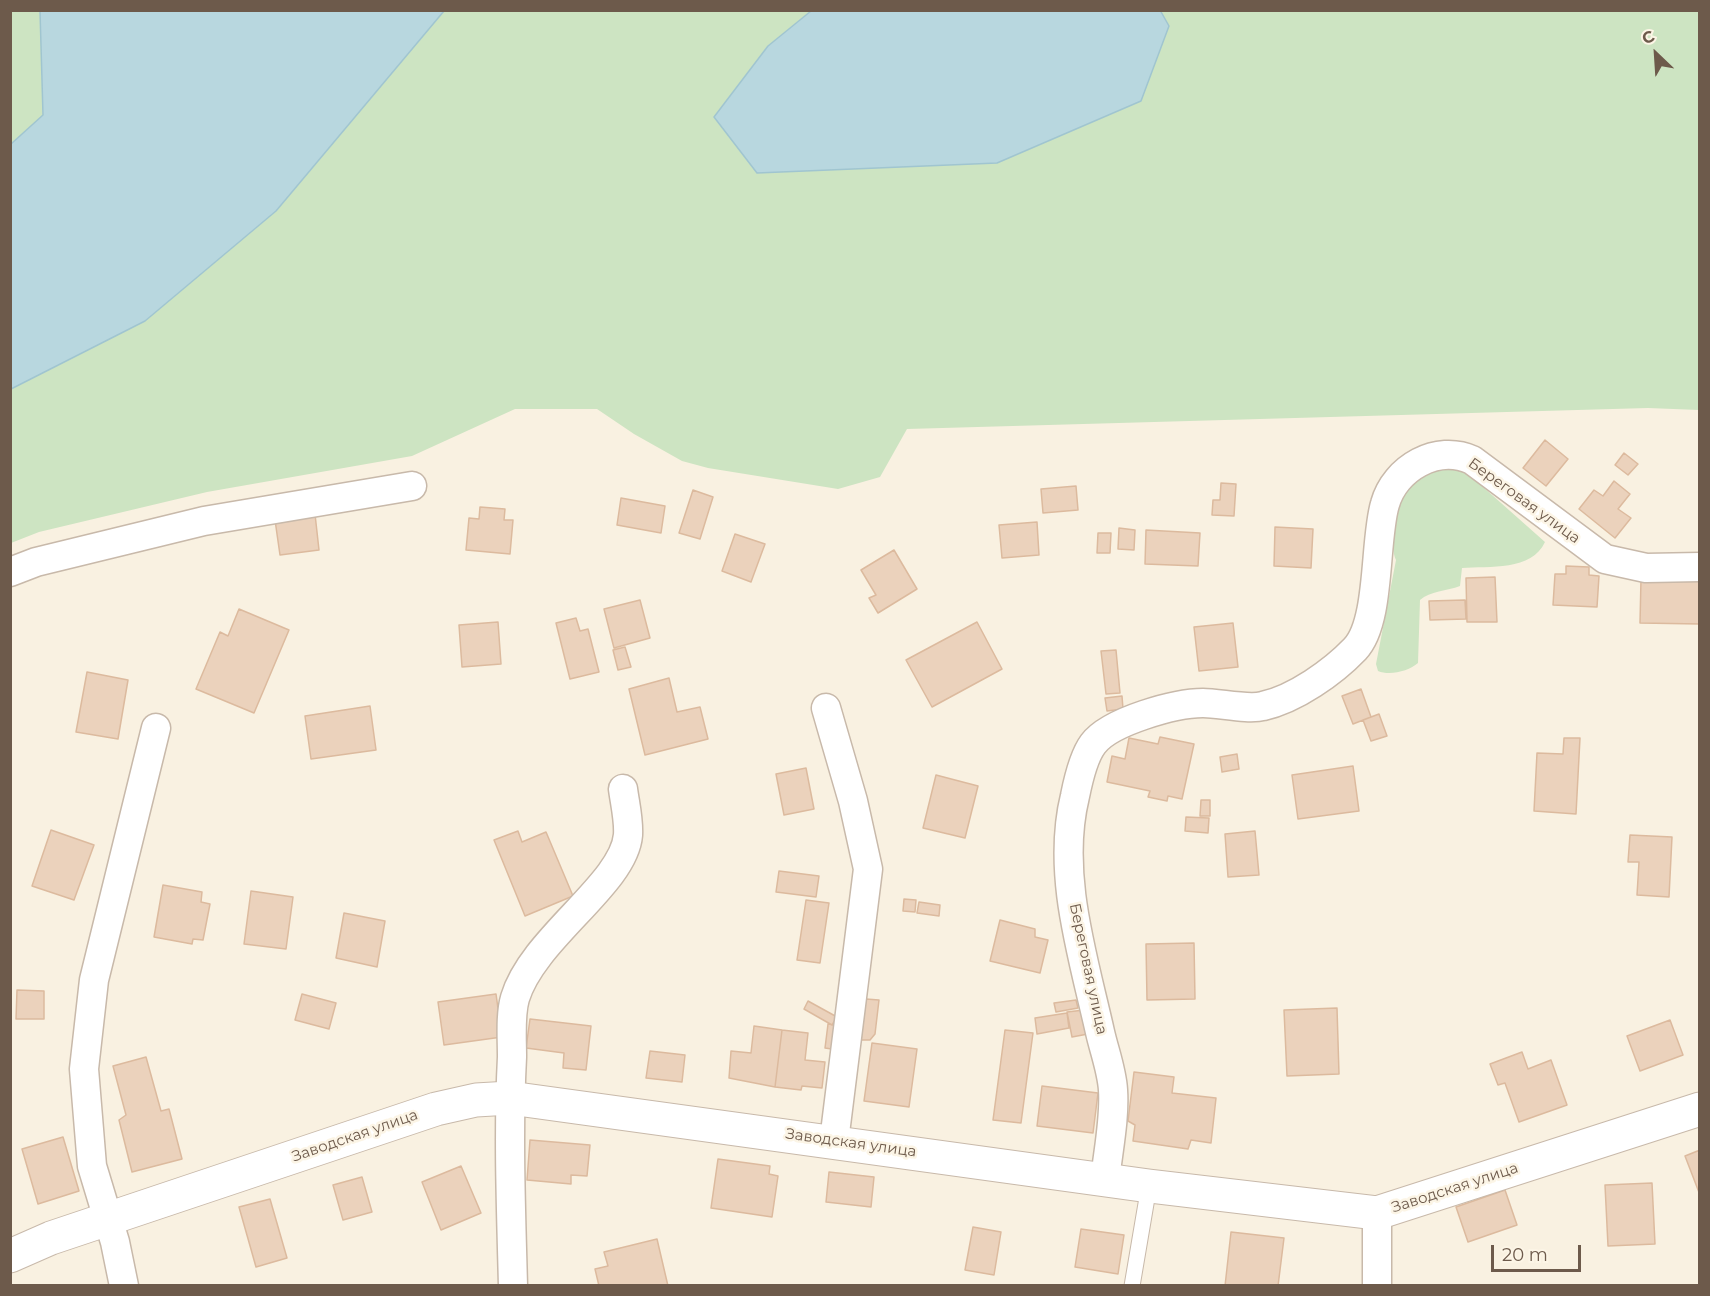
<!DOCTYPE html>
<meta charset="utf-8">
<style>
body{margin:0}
#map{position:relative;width:1710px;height:1296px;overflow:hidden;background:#f9f1e1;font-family:Montserrat,sans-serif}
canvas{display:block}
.frame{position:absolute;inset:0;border:12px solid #6d5a4b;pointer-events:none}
.north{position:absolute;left:1626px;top:24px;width:60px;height:60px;-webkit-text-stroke:4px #fcf5e6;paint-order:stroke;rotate:335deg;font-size:16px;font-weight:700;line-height:24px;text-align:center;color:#6d5a4b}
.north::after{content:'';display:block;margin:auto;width:21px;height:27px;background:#6d5a4b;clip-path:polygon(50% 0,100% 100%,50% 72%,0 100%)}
.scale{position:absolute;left:1491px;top:1245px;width:90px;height:27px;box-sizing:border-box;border:3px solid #6d5a4b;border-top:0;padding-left:8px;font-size:18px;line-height:21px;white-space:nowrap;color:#6d5a4b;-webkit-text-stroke:4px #fcf5e6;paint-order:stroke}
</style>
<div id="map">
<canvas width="1710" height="1296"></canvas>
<div class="frame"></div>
<div class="north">С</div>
<div class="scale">20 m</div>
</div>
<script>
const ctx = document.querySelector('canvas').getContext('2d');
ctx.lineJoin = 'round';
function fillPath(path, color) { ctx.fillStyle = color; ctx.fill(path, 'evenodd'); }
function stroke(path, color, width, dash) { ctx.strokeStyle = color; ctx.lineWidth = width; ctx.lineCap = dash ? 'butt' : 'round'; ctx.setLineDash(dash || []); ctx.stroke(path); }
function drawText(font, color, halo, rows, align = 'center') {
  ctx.font = font + ' Montserrat,sans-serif'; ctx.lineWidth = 5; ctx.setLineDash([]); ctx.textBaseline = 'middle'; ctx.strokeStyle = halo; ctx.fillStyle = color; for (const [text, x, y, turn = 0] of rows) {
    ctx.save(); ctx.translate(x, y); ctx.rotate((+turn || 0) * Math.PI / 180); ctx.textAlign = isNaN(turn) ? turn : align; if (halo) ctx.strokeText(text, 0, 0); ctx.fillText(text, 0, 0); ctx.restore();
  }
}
const green = new Path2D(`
 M 11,11 L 40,11 L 43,116 L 11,144 Z
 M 444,11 L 811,11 L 768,46 L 714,117 L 757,173 L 997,163 L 1169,26 L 1160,11 L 1699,11 L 1699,410 L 1648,408 L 907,429 L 880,477 L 838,489 L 708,468 L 682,461 L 634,434 L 597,409 L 515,409 L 412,456 L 207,492 L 39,532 L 11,543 L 11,389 L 145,321 L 276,211 Z
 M 1435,466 L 1461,471 L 1474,479 L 1545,542 C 1532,571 1489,566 1462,568 L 1460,586 C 1447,591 1430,591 1420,600 L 1418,663 C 1409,671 1390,676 1378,671 L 1376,664 L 1396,560 C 1391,549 1390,517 1395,505 C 1400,492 1423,472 1435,466 Z`);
const water = new Path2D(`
 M 1160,10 L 1169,26 L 1141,101 L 997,163 L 757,173 L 714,117 L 768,46 L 811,11 Z
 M 40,11 L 40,10 L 444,11 L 276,211 L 145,321 L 11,389 L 11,144 L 43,115 Z`);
const building = new Path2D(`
 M 1545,440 L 1568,459 L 1546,486 L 1523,468 Z
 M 1624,453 L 1638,464 L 1628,475 L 1615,465 Z
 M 1614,481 L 1630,494 L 1618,509 L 1631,518 L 1615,538 L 1579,509 L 1594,490 L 1603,496 Z
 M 1221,483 L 1236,484 L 1234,516 L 1212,515 L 1213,500 L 1220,500 Z
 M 1076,486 L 1078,510 L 1043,513 L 1041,489 Z
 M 693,490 L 713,497 L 700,539 L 679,533 Z
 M 621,498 L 665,506 L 661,533 L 617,525 Z
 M 480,507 L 505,509 L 504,520 L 513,520 L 510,554 L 466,550 L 469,518 L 479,519 Z
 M 315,514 L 319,550 L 280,555 L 275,520 Z
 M 1037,522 L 1039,555 L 1002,558 L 999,525 Z
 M 1275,527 L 1313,529 L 1311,568 L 1274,566 Z
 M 1119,528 L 1135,530 L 1134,550 L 1118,549 Z
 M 1146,530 L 1200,533 L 1198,566 L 1145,564 Z
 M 1098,533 L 1111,533 L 1110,553 L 1097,553 Z
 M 735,534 L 765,544 L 751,582 L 722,571 Z
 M 894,550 L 917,589 L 878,613 L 869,598 L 876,595 L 861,570 Z
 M 1566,566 L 1589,567 L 1589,575 L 1599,576 L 1597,607 L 1553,605 L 1555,574 L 1566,574 Z
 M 1495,577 L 1497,622 L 1467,622 L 1466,578 Z
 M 1641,579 L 1700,579 L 1700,624 L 1640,623 Z
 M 640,600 L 650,638 L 614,648 L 604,609 Z
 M 1465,600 L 1466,619 L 1430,620 L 1429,601 Z
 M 239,609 L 289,630 L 254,713 L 196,689 L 220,632 L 228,636 Z
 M 576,618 L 580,631 L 588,629 L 599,672 L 570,679 L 556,623 Z
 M 498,622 L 501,664 L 462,667 L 459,625 Z
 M 977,622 L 1002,669 L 932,707 L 906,660 Z
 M 1233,623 L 1238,667 L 1199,671 L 1194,627 Z
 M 625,647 L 631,667 L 618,670 L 613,650 Z
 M 1116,650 L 1120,693 L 1106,694 L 1101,651 Z
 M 87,672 L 128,680 L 118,739 L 76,732 Z
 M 669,678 L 677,712 L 700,707 L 708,739 L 645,755 L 629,689 Z
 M 1361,689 L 1371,717 L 1353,724 L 1342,696 Z
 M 1122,696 L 1123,709 L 1107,711 L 1105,698 Z
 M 370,706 L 376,750 L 311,759 L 305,716 Z
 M 1379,714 L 1387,736 L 1371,741 L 1363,720 Z
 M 1160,737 L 1194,744 L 1182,799 L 1168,796 L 1167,801 L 1148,797 L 1150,791 L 1107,782 L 1112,756 L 1125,759 L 1129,738 L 1158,744 Z
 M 1564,738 L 1580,738 L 1576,814 L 1534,811 L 1537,753 L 1563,754 Z
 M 1237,754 L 1239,769 L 1222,772 L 1220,757 Z
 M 1353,766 L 1359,811 L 1298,819 L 1292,775 Z
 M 806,768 L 814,809 L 784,815 L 776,774 Z
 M 936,775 L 978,786 L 965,838 L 923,828 Z
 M 1201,800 L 1210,800 L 1210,816 L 1200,816 Z
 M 1186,817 L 1209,818 L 1208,833 L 1185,831 Z
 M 51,830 L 94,845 L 74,900 L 32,886 Z
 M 518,831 L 522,842 L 546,832 L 573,896 L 525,916 L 494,840 Z
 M 1255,831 L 1259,875 L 1228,877 L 1225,834 Z
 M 1630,835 L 1672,837 L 1669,897 L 1637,895 L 1639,862 L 1628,862 Z
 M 779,871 L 819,876 L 816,897 L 776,892 Z
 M 163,885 L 202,892 L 201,902 L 210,904 L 203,940 L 193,939 L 192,944 L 154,937 Z
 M 251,891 L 293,897 L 286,949 L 244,944 Z
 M 904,899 L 916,900 L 915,912 L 903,911 Z
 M 806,900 L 829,903 L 820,963 L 797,960 Z
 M 919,902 L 940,905 L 939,916 L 917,913 Z
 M 344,913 L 385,921 L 377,967 L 336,958 Z
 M 1000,920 L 1035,929 L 1035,937 L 1048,940 L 1040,973 L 990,961 Z
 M 1194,943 L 1195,999 L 1147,1000 L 1146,944 Z
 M 17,990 L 44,991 L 44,1019 L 16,1019 Z
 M 302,994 L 336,1003 L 329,1029 L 295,1020 Z
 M 496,994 L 502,1037 L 444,1045 L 438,1002 Z
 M 866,999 L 879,1000 L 875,1034 L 870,1040 L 861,1040 Z
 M 1076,1000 L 1078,1008 L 1056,1012 L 1054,1003 Z
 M 808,1001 L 837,1017 L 832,1025 L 804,1009 Z
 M 1337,1008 L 1339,1074 L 1287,1076 L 1284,1010 Z
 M 1084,1010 L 1088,1034 L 1072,1037 L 1067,1012 Z
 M 1067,1013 L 1069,1028 L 1037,1034 L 1035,1018 Z
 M 530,1019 L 591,1026 L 586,1070 L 563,1068 L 564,1053 L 526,1048 Z
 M 1670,1020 L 1683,1055 L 1640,1071 L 1627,1036 Z
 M 828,1024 L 840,1026 L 838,1050 L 825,1048 Z
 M 754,1026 L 782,1030 L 775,1087 L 729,1078 L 731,1051 L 751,1053 Z
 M 782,1030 L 808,1033 L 805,1060 L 825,1062 L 822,1088 L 802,1086 L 801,1090 L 775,1087 Z
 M 1005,1030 L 1033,1033 L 1021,1123 L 993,1120 Z
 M 872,1043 L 917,1049 L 909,1107 L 864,1101 Z
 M 650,1051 L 685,1055 L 682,1082 L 646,1078 Z
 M 1522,1052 L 1528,1069 L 1551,1060 L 1567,1105 L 1519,1122 L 1505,1083 L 1498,1085 L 1490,1064 Z
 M 146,1057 L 161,1111 L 169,1109 L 182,1159 L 132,1172 L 119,1120 L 126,1115 L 113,1066 Z
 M 1134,1072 L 1174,1077 L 1172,1093 L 1216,1098 L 1211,1143 L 1191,1140 L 1188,1149 L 1133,1141 L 1135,1125 L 1128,1121 Z
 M 1042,1086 L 1098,1093 L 1093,1133 L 1037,1126 Z
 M 63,1137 L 79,1191 L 38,1204 L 22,1149 Z
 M 530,1140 L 590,1145 L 587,1176 L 571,1175 L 571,1184 L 527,1180 Z
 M 1700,1150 L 1700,1195 L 1685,1156 Z
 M 718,1159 L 770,1166 L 769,1174 L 778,1176 L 772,1217 L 711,1208 Z
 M 461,1166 L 481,1213 L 441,1230 L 422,1182 Z
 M 829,1172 L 874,1177 L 871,1207 L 826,1202 Z
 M 362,1177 L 372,1212 L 343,1220 L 333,1185 Z
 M 1652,1183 L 1655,1244 L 1608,1246 L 1605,1185 Z
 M 1505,1190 L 1517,1225 L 1468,1242 L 1456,1207 Z
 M 270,1199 L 287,1258 L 256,1267 L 239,1207 Z
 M 973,1227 L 1001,1232 L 994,1275 L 965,1270 Z
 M 1081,1229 L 1124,1235 L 1118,1274 L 1075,1267 Z
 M 1231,1232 L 1284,1238 L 1278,1286 L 1225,1286 Z
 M 657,1239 L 668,1286 L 599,1286 L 595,1269 L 608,1266 L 604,1252 Z`);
const service = new Path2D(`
 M 1132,1286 L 1149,1186`);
const minor = new Path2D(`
 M 10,572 L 36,562 L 204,521 L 412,486
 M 826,708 L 853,801 L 868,869 L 834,1141
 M 1105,1180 C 1108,1151 1115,1119 1113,1090 C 1112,1071 1104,1050 1100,1032 C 1083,956 1056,873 1075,796 C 1078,781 1084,756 1093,744 C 1110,721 1176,703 1203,703 C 1219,703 1248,710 1263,706 C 1295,699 1333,672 1355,649 C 1381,622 1374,540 1385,504 C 1395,468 1437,444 1472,460 L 1605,559 L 1646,568 L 1700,567
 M 1377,1213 L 1377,1286
 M 124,1286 L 115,1242 L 92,1166 L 84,1069 L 94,980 L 156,728
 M 513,1286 C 511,1209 508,1133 512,1057 C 512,1038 510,1015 515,998 C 533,938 624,884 628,835 C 629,820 625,804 623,789`);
const tertiary = new Path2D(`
 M 10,1256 L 51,1238 L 436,1109 L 476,1100 L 510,1098 L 1149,1186 L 1377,1213 L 1700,1109`);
const streetNames = [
 ["Береговая улица",1524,501,36],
 ["Береговая улица",1088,969,78],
 ["Заводская улица",355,1136,-19],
 ["Заводская улица",851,1143,8],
 ["Заводская улица",1455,1188,-18]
];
fillPath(green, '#cde4c2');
fillPath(water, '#b8d7df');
stroke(water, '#a0c5d0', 1.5);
fillPath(building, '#ebd2bc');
stroke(building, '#dcba9e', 1.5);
stroke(service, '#c8b9aa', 17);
stroke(minor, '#c8b9aa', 31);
stroke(tertiary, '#c8b9aa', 35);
stroke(service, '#fff', 15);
stroke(minor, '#fff', 28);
stroke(tertiary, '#fff', 33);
drawText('15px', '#6d5a4b', '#fcf5e6', streetNames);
</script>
